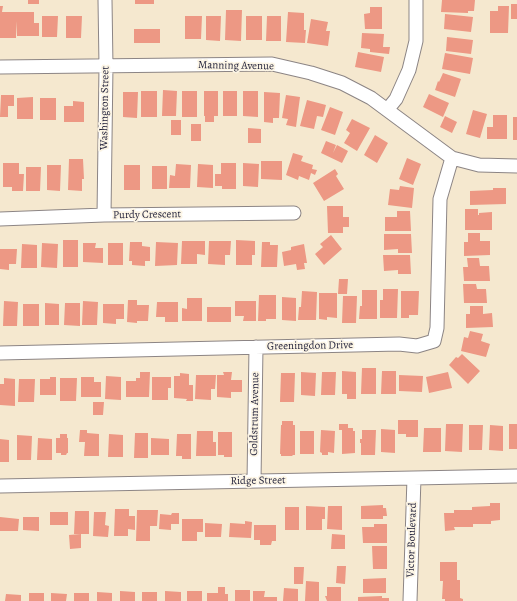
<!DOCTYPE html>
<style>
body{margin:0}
canvas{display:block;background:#f5e8cf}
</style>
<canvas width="517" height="601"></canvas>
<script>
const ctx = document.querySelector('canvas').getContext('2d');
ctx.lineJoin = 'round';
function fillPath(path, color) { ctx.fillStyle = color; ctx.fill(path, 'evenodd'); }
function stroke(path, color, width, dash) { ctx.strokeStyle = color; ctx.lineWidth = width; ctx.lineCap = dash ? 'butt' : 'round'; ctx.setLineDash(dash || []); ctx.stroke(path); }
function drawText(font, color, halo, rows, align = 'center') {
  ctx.font = font + ' Alegreya,serif'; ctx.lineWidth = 3.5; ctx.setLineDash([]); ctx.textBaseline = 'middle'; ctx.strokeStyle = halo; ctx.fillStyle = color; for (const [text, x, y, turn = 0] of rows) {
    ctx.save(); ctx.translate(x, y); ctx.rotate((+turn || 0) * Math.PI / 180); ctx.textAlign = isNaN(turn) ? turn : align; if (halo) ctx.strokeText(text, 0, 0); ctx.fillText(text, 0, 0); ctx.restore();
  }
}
const building = new Path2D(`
 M 28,0 L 39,0 L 39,4 L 28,4 Z
 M 135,0 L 154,0 L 154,4 L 135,4 Z
 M 442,0 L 475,0 L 474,11 L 468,11 L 468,13 L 441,12 Z
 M 511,4 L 517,4 L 517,19 L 511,19 Z
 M 0,6 L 3,6 L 2,12 L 34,12 L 34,23 L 39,23 L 39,36 L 17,36 L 16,21 L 16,38 L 0,38 Z
 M 498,6 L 509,6 L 508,33 L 490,33 L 490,11 L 498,11 Z
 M 370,7 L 382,7 L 382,29 L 365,29 L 364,14 L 370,13 Z
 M 226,10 L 242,10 L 241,41 L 225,40 Z
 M 288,12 L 304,13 L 304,30 L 306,30 L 305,43 L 286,42 Z
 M 445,14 L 473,17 L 471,32 L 444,29 Z
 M 42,16 L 58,16 L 57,37 L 42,37 Z
 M 66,16 L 82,16 L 81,38 L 66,38 Z
 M 185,16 L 202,16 L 201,39 L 185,39 Z
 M 206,16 L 221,16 L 220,41 L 206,40 Z
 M 246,16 L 262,16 L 262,40 L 246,40 Z
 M 267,16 L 281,16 L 281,41 L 266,41 Z
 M 311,19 L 328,22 L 326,31 L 330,31 L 328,46 L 307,43 Z
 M 134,29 L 160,29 L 160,43 L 134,43 Z
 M 362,33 L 384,34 L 383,47 L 390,47 L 389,54 L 370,52 L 370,49 L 361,48 Z
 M 447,37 L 473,40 L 471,54 L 446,51 Z
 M 358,52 L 384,57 L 381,72 L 355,67 Z
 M 445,53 L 473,58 L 470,74 L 442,69 Z
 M 443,73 L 461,79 L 455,97 L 435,90 L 438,81 L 439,82 Z
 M 163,90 L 177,91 L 176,116 L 162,116 Z
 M 141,91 L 157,91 L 157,117 L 141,117 Z
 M 182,91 L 197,91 L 197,117 L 182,117 Z
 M 204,91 L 218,91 L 218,116 L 214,116 L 214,122 L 205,122 L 205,116 L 204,116 Z
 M 223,91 L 237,91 L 237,116 L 223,116 Z
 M 243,91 L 258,91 L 258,117 L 243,116 Z
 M 123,92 L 138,92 L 137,118 L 123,117 Z
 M 264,92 L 280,93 L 279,118 L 273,118 L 273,123 L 264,122 Z
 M 429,94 L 449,103 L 443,117 L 423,107 Z
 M 1,95 L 14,95 L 14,106 L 8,106 L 8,117 L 0,117 Z
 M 286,95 L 300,97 L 296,127 L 286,125 L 288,119 L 282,118 Z
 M 33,97 L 33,119 L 17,119 L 17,98 Z
 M 40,98 L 56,98 L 56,120 L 40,120 Z
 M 307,100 L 326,105 L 323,117 L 317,116 L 314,129 L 300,126 Z
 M 73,101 L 84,102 L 84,122 L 64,122 L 64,106 L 73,106 Z
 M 330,107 L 343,112 L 335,135 L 321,130 Z
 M 473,110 L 487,114 L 480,138 L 466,134 Z
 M 493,115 L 507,115 L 507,139 L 487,139 L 487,127 L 493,127 Z
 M 445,116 L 457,122 L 452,133 L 440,127 Z
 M 513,117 L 517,117 L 517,140 L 513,140 Z
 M 352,119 L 370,128 L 357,151 L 344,143 L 350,133 L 346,130 Z
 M 171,120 L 181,120 L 181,135 L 171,135 Z
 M 191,124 L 201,124 L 201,141 L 191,141 Z
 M 248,128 L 261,129 L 261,143 L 248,143 Z
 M 375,135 L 388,143 L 377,163 L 364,155 Z
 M 326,141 L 336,145 L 333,153 L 337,145 L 348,151 L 342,163 L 321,153 Z
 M 293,153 L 303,156 L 301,161 L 313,165 L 312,169 L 317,170 L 315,175 L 311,173 L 309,180 L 299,176 L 298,180 L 286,175 Z
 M 407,158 L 421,164 L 413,185 L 399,179 Z
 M 69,159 L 83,159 L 84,179 L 82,179 L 82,191 L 68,190 Z
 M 261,161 L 282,161 L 282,180 L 261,179 Z
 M 3,163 L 19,163 L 19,174 L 24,174 L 23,191 L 12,191 L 12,187 L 3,187 Z
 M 221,163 L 236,163 L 236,189 L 222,189 L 222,186 L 215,186 L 215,174 L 221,174 Z
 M 243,163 L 259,164 L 258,187 L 243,186 Z
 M 176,164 L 191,165 L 190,188 L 169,188 L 170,175 L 175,176 Z
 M 198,164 L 213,165 L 213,188 L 197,187 Z
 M 47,165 L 61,165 L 60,191 L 47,190 Z
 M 124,165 L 140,165 L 140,190 L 124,190 Z
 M 152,166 L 167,166 L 167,189 L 152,189 Z
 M 26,167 L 41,167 L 40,191 L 26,191 Z
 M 335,169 L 338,174 L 336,176 L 344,189 L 324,201 L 313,183 Z
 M 400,186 L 414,188 L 412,208 L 388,205 L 390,189 L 399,190 Z
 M 493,188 L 506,188 L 506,204 L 470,205 L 470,191 L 493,190 Z
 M 327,206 L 343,206 L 343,217 L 349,217 L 349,227 L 343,227 L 343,233 L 328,233 Z
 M 465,209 L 478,209 L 478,215 L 479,215 L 479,213 L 492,212 L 492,230 L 465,230 Z
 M 397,211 L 410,211 L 411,231 L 385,231 L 385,217 L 397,217 Z
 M 468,233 L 480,233 L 480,241 L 490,241 L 490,255 L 464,256 L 464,242 L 468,242 Z
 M 384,234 L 411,234 L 412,253 L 398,253 L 398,249 L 384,250 Z
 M 331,235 L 342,249 L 324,265 L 315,254 L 323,247 L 320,244 Z
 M 63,240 L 78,240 L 78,267 L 63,267 Z
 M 236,240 L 255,241 L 255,255 L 252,255 L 252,265 L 236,265 Z
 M 182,241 L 205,241 L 205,255 L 197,254 L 197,264 L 181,264 Z
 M 209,241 L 231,241 L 230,255 L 225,255 L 225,265 L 208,264 Z
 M 130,242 L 142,242 L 142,246 L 150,247 L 150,261 L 145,261 L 145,266 L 132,265 L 132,261 L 129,261 Z
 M 156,242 L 178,243 L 177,265 L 155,266 Z
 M 262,242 L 270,242 L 270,245 L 278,245 L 277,267 L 261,267 Z
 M 42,243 L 58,244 L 57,268 L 41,267 Z
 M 83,243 L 96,243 L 95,248 L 103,248 L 103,263 L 83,262 Z
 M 108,243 L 123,243 L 123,265 L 108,265 Z
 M 22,244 L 37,245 L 37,268 L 21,268 Z
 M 304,244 L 307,263 L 304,263 L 305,269 L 297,270 L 296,264 L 284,266 L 282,252 L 291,250 L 291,247 Z
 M 0,249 L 17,249 L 16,264 L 9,264 L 9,270 L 0,269 Z
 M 383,255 L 410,255 L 411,274 L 398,274 L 398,270 L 384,271 Z
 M 467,258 L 479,258 L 480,266 L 489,266 L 490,281 L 464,281 L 463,267 L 468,267 Z
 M 339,279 L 348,279 L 347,294 L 338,294 Z
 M 463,284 L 476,284 L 477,289 L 486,289 L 487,303 L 464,303 Z
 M 383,289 L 398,289 L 397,318 L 380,318 L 380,300 L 383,300 Z
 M 362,290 L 377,290 L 377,319 L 359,319 L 360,306 L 362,306 Z
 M 302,291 L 317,292 L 316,320 L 298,320 L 299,307 L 301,307 Z
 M 401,291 L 419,291 L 418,315 L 409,315 L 409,318 L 401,318 Z
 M 319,293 L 337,293 L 337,318 L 327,317 L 327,320 L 319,319 Z
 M 259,295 L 276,295 L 276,319 L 266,319 L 266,321 L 258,321 Z
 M 343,296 L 357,296 L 356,323 L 342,323 Z
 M 282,297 L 296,298 L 296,321 L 282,320 Z
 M 187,298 L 202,298 L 202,321 L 182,321 L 182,308 L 187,309 Z
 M 128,300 L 137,300 L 137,305 L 149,305 L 148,321 L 137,321 L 137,323 L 127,322 Z
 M 4,301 L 18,302 L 17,326 L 3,326 Z
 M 83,301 L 98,302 L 97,325 L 82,325 Z
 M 235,301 L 256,301 L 256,321 L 243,321 L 244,316 L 235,316 Z
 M 157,302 L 178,302 L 178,322 L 165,322 L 165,317 L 156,317 Z
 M 45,303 L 59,304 L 59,325 L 45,325 Z
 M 65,303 L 80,303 L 80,326 L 64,325 Z
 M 23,304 L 39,304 L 39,326 L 23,326 Z
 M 103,304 L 124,304 L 124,319 L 116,319 L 116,324 L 103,323 Z
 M 470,306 L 483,306 L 483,314 L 492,313 L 493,327 L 466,328 L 466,314 L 470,314 Z
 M 207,307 L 231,307 L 231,322 L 207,322 Z
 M 470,331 L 483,334 L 481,341 L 490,344 L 486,357 L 461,351 L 464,337 L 468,338 Z
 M 462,354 L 480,371 L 468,384 L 449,365 L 456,357 L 458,358 Z
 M 362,368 L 376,368 L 376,394 L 361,394 Z
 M 342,371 L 356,372 L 356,399 L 347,399 L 347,394 L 342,394 Z
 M 382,371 L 396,371 L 396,394 L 381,394 Z
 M 140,372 L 150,372 L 149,397 L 126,397 L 126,381 L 136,381 L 136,378 L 140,378 Z
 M 223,372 L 232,372 L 231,380 L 242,380 L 242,392 L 231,392 L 231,398 L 217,397 L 217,375 L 224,375 Z
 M 301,372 L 316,373 L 315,396 L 301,395 Z
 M 322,372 L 336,372 L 335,395 L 321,395 Z
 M 448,372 L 452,388 L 429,393 L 426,377 Z
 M 180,373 L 189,374 L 189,385 L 193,385 L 193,401 L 186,401 L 187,399 L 174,398 L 174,376 L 180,376 Z
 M 281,373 L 295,373 L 294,402 L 280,402 Z
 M 196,375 L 216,375 L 215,389 L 211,389 L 211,400 L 195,399 Z
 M 399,375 L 423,376 L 422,392 L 399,391 Z
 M 106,376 L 121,377 L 121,400 L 105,399 Z
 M 50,377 L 56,377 L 56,395 L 40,395 L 40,379 L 50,379 Z
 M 81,377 L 94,377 L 94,382 L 101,382 L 101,397 L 81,397 Z
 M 152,377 L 171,377 L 171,388 L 168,388 L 168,400 L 152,400 Z
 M 4,378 L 15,379 L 15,406 L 0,405 L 0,384 L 4,384 Z
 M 60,378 L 77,378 L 76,401 L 60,401 Z
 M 19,379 L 35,379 L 34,402 L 18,402 Z
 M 93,402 L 104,402 L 103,415 L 93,415 Z
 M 398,420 L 418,420 L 418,437 L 406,437 L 406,434 L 398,434 Z
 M 282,421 L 293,421 L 293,425 L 295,425 L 295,455 L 293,455 L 292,456 L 281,456 L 281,454 L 280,454 L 281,425 L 282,425 Z
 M 339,424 L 348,424 L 348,428 L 353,428 L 353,431 L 355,431 L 355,453 L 342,454 L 342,430 L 339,430 Z
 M 446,424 L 463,424 L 462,452 L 445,451 Z
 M 509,424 L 517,424 L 517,449 L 509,449 Z
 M 469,425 L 483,425 L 482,450 L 469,450 Z
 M 490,425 L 503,426 L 503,451 L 489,450 Z
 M 424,428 L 441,428 L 441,452 L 423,452 Z
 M 381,429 L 395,430 L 395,453 L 381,452 Z
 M 80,430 L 87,430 L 87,433 L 99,434 L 99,456 L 84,456 L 85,442 L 79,442 Z
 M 321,430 L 335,431 L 334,453 L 328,452 L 328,455 L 322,455 L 322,453 L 320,452 Z
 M 362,430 L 376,430 L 375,455 L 361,455 L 361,443 L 360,443 L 360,439 L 362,439 Z
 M 197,431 L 213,431 L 213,442 L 216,442 L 216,456 L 196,456 Z
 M 300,431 L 314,431 L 314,454 L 300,454 Z
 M 218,432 L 232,432 L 232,457 L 224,457 L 224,455 L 218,455 Z
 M 135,433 L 148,433 L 148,458 L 134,458 Z
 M 60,434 L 67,434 L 67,438 L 68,438 L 68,453 L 67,453 L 66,455 L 61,455 L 61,453 L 56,453 L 56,438 L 60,438 Z
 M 109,434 L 123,435 L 123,457 L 108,457 Z
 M 177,434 L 191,434 L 191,459 L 182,459 L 182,456 L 176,456 Z
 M 17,435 L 32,436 L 31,460 L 17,460 Z
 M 38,438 L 52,439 L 52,460 L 37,460 Z
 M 151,438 L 169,439 L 169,455 L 151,455 Z
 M 0,439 L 9,440 L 9,462 L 0,462 Z
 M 490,503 L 500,503 L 500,520 L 491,521 L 491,524 L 473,524 L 473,527 L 454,527 L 455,530 L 445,531 L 444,513 L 454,513 L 454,510 L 472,510 L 472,507 L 490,506 Z
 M 383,505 L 383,508 L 386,508 L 387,516 L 383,516 L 383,519 L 361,519 L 361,506 Z
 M 306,506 L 325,507 L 325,519 L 322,519 L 322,530 L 306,530 Z
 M 328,506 L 342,506 L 342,530 L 327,529 Z
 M 285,507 L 299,507 L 299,530 L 285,530 Z
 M 115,509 L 129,509 L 129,516 L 135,516 L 135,530 L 128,529 L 128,536 L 114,536 Z
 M 137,510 L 158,510 L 157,526 L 150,526 L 150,541 L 136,541 Z
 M 75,511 L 89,511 L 89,534 L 74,534 Z
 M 50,512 L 68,512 L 68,525 L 50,525 Z
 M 94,512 L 106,512 L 105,525 L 109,526 L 108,537 L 93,536 Z
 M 172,513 L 179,513 L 179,524 L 171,524 L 171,530 L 159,529 L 160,514 L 171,515 Z
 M 0,517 L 19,519 L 18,531 L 0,531 Z
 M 23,517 L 39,517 L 39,531 L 23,530 Z
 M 182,519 L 203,519 L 203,532 L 197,532 L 197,541 L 182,541 Z
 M 245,521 L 252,522 L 251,538 L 229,537 L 230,523 L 245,524 Z
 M 205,523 L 222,524 L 221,537 L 205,537 Z
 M 374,524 L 387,524 L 387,543 L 363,543 L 362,527 L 374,527 Z
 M 254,525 L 276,525 L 276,541 L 272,541 L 271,545 L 260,545 L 260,540 L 254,540 Z
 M 81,534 L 81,548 L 70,549 L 69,535 Z
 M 332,534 L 345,535 L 345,549 L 331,549 Z
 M 372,546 L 387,546 L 387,569 L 373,569 Z
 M 440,562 L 457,562 L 457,580 L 460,580 L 460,598 L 463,599 L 463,601 L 445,601 L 445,599 L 442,599 L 443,581 L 440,581 Z
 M 337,566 L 346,566 L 345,584 L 336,583 Z
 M 294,567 L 304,567 L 303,584 L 294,584 Z
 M 386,578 L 386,593 L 363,593 L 363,579 Z
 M 306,581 L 319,582 L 319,601 L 305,601 Z
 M 218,587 L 225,587 L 225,594 L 228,594 L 228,601 L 207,601 L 207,593 L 218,593 Z
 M 327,587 L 341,587 L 341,601 L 327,601 L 325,596 L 327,596 Z
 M 284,588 L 298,589 L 298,601 L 283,601 Z
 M 235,590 L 250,590 L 250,601 L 235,601 Z
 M 120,591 L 135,592 L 135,601 L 120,601 Z
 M 165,591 L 181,592 L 181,601 L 165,601 Z
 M 187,591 L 202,591 L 202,601 L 187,601 Z
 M 253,591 L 265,591 L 264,597 L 277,597 L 277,601 L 253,601 Z
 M 97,592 L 112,593 L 112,601 L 97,601 Z
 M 142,592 L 157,592 L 157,601 L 142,601 Z
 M 29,593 L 44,593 L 44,601 L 29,601 Z
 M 51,593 L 67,594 L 66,601 L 51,601 Z
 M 74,593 L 89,593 L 89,601 L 74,601 Z
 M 6,594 L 21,595 L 21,601 L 5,601 Z
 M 382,596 L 382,598 L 389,598 L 389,601 L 358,601 L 358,597 Z`);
const street = new Path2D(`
 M 0,67 L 272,64 L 311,73 L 342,83 L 371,98 L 452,158 L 479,165 L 517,166
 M 387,110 L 396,99 L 409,70 L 416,41 L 416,0
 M 104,215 L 106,66 L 105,0
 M 0,219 L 104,215 L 294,213
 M 0,353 L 399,344 L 417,346 L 434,341 L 437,328 L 440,199 L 452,158
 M 254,481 L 256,347
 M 0,486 L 517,476
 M 410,601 L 414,478`);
const streetNames = [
 ["Manning Avenue",236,66,1],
 ["Washington Street",105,108,-89],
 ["Purdy Crescent",147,215,-1],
 ["Greeningdon Drive",310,346,-1],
 ["Goldstrum Avenue",255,414,-89],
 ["Ridge Street",258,481,-1],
 ["Victor Boulevard",412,540,-88]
];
fillPath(building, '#ed9884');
stroke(street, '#8c8585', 15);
stroke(street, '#fff', 13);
drawText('11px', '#22223b', '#fcf5e5', streetNames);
</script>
